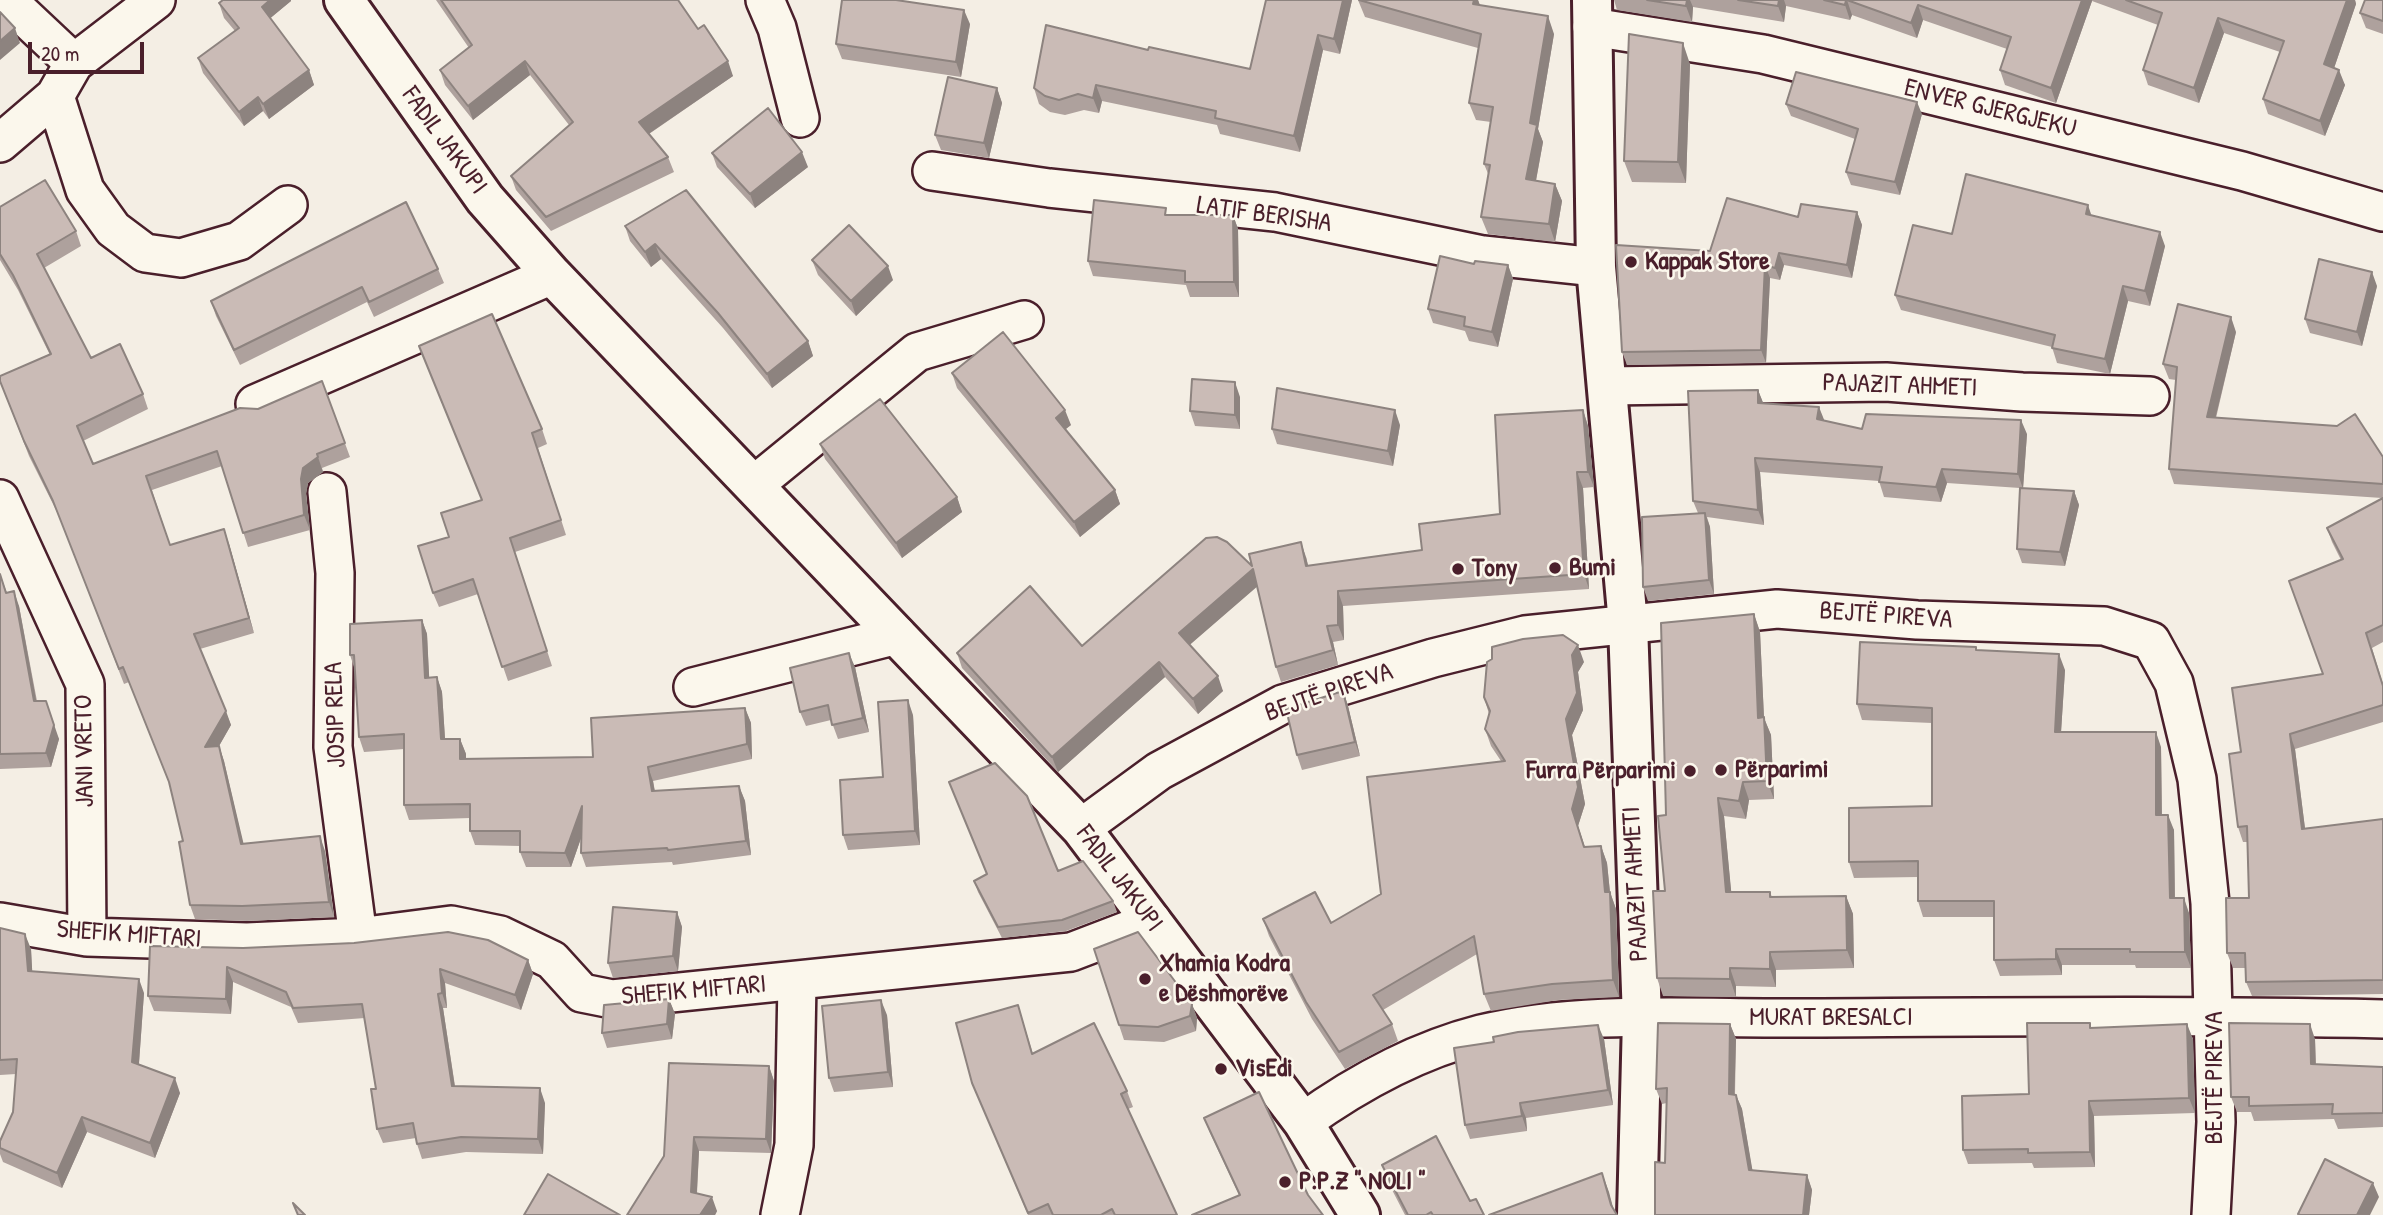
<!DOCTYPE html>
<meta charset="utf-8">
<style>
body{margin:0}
#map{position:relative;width:2383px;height:1215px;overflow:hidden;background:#f4eee4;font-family:"Patrick Hand",sans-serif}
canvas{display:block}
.scale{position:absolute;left:28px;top:42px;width:116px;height:32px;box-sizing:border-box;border:4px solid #4a1f2b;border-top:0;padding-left:9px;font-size:21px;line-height:24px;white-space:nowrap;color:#4a1f2b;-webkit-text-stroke:5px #fbf7ec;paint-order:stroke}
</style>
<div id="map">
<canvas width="2383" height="1215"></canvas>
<div class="scale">20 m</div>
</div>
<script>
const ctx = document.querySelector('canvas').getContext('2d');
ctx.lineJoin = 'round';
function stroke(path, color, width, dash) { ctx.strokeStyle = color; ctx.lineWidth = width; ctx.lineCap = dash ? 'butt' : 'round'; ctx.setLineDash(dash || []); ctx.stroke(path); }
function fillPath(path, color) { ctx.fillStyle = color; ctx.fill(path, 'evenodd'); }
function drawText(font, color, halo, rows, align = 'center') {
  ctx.font = font + ' "Patrick Hand",sans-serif'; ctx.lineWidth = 5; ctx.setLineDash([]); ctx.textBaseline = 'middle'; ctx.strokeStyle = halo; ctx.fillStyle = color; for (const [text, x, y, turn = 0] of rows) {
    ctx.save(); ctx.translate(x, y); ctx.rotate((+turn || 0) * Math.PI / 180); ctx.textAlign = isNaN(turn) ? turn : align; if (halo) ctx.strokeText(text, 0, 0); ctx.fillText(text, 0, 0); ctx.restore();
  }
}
const minor = new Path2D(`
 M 7,0 L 74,63
 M 765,0 L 777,28 L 800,118
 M 1592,27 L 1763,54 L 2242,171 L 2383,212
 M 55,96 L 85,190 L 113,229 L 145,253 L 181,258 L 239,241 L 288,205
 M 0,143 L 55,96 L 74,63 L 156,0
 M 932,171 L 1049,188 L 1275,212 L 1483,255 L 1596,267
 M 1607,386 L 1886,382 L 2022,392 L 2150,396
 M 255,404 L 552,275
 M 754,485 L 917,352 L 1024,320
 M 327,492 L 335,573 L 333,747 L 358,937
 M 0,499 L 85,684 L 87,937
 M 693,687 L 897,635
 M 1081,828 L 1159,771 L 1283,704 L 1433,658 L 1525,635 L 1777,609 L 1917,620 L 2104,626 L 2151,641 L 2174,683 L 2197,779 L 2210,903 L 2216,1122 L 2211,1215
 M 0,922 L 87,937 L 247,942 L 358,937 L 451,925 L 500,935 L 552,960 L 582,993 L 612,999 L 1071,952 L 1152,921
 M 1303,1122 C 1357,1083 1415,1051 1481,1034 C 1584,1009 1700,1019 1806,1018 C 1999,1017 2191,1015 2383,1019
 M 780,1215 L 794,1145 L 797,982`);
const tertiary = new Path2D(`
 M 344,0 L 485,199 L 552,275 L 1081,828 L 1303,1122 L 1360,1215
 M 1592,0 L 1596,267 L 1628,624 L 1642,1019 L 1637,1215`);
const wall = new Path2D(`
 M 223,0 L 291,0 L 291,1 L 270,18 L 309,70 L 314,85 L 269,119 L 263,111 L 244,126 L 203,73 L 198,58 L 235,31 L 224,18 L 219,3 Z
 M 436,0 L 678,0 L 698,29 L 733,76 L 649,134 L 668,157 L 674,172 L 551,231 L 516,190 L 511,176 L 569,125 L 530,75 L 473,120 L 445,85 L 440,70 L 469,48 Z
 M 1266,0 L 1352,0 L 1340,54 L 1323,50 L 1300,152 L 1220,134 L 1217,125 L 1102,101 L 1099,113 L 1084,110 L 1065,115 L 1050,112 L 1039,104 L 1034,88 L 1148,50 L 1250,69 Z
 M 1358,0 L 1478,0 L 1480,5 L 1554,34 L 1538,129 L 1543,142 L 1536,181 L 1555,184 L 1562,201 L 1555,242 L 1488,234 L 1481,217 L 1489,176 L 1484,164 L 1491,122 L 1476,120 L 1469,103 L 1478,48 L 1365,17 Z
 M 1614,0 L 2355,0 L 2356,4 L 2334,68 L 2345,85 L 2325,136 L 2268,114 L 2263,99 L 2280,52 L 2224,33 L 2199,103 L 2148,85 L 2143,70 L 2158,25 L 2092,1 L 2056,103 L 2005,85 L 2000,70 L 2007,49 L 1923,20 L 1917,38 L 1852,15 L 1850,20 L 1786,6 L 1784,22 L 1693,7 L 1692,22 L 1617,10 Z
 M 2383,0 L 2383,34 L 2366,28 L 2360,13 Z
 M 970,24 L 961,77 L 842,59 L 836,44 Z
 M 1690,64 L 1686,183 L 1632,182 L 1624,161 Z
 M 997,88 L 1002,103 L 989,158 L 941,150 L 935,135 Z
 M 1786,104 L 1922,114 L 1900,195 L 1851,185 L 1846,172 L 1855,139 L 1791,116 Z
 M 712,153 L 808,167 L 755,208 L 717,167 Z
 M 0,207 L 76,231 L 81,246 L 44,268 L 91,358 L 143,394 L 148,409 L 83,441 L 93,464 L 258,409 L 322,381 L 350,457 L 322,468 L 323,472 L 308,483 L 306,494 L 310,530 L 248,547 L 222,466 L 152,490 L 170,545 L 229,544 L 254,633 L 200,649 L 231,725 L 219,746 L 224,761 L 243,844 L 325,851 L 334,917 L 247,921 L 195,919 L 190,905 L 183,841 L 170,785 L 129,682 L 124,684 L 59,516 L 29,456 L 0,381 L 50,355 L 18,290 L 0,260 Z
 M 1857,212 L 1862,225 L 1852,278 L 1784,265 L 1780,280 L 1770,278 L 1766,363 L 1627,365 L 1622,352 L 1710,251 Z
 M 1233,215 L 1238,229 L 1239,297 L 1190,297 L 1186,285 L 1093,276 L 1088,261 Z
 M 2091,215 L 2165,246 L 2150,306 L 2128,301 L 2110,374 L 2057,363 L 2052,347 L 1901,310 L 1895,295 L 1952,234 Z
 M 625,226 L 808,341 L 813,356 L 772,388 L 723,328 L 661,259 L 651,267 L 630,241 Z
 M 812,260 L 893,280 L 856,316 L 818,275 Z
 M 1474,264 L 1508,265 L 1513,279 L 1498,347 L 1469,341 L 1465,331 L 1433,323 L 1428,309 Z
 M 438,269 L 444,283 L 374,317 L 367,302 L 240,365 L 216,316 L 211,301 Z
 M 2377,286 L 2362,346 L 2310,333 L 2305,319 Z
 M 2236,332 L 2216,418 L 2383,457 L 2383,642 L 2372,648 L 2383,684 L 2383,722 L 2295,749 L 2305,829 L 2383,819 L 2383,994 L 2252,996 L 2246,982 L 2246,968 L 2233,968 L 2227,953 L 2249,898 L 2247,842 L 2243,842 L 2238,827 L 2241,752 L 2323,674 L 2341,560 L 2332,542 L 2327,528 L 2382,498 L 2174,484 L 2169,469 L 2176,380 L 2169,379 L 2163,364 Z
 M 419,346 L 542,429 L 547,444 L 538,448 L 566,535 L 515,552 L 552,666 L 508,681 L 478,594 L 439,607 L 433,593 L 449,537 L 482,500 Z
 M 952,373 L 1071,425 L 1065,429 L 1115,490 L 1120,504 L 1080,537 L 957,388 Z
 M 1758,390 L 1763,403 L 1824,421 L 1862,429 L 2027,434 L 2023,488 L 2074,491 L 2079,505 L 2065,566 L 2022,563 L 2017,549 L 2020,488 L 1947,483 L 1941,502 L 1884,497 L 1879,481 L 1760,472 L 1764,525 L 1707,517 L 1710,527 L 1714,594 L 1648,601 L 1643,587 L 1698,513 L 1693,501 Z
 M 1240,397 L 1240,429 L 1195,426 L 1190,411 Z
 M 1583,410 L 1588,426 L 1594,487 L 1583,488 L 1589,589 L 1343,606 L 1344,640 L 1333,642 L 1338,665 L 1281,682 L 1276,667 L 1257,586 L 1189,645 L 1223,691 L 1198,714 L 1165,677 L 1058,772 L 962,668 L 957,653 L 1082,646 L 1252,566 L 1306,557 L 1308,566 L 1422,550 L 1500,514 Z
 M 1400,425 L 1393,466 L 1277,444 L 1272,429 Z
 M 820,444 L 957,497 L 962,512 L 902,558 L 825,459 Z
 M 0,574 L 7,593 L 19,606 L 37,701 L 59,739 L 51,767 L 0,769 Z
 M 1754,614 L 1760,632 L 1764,718 L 1771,735 L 1774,799 L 1749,800 L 1746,819 L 1724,816 L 1731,892 L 1770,892 L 1772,897 L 1846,896 L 1853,914 L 1854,968 L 1776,970 L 1776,987 L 1736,986 L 1736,997 L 1663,996 L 1657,978 L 1665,891 Z
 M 422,620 L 427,634 L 429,678 L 437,677 L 442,692 L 445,739 L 460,739 L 466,754 L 466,759 L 593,757 L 745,708 L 751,723 L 752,759 L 653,781 L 655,791 L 739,786 L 745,801 L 751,855 L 673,865 L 672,862 L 586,867 L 581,853 L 581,838 L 571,867 L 526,867 L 520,852 L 520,846 L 475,845 L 470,831 L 470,818 L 409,820 L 404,805 L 404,749 L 364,752 L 359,737 L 355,670 L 350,655 Z
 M 1977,650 L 2065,670 L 2061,732 L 2161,747 L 2162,815 L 2174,830 L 2175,898 L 2189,913 L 2191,968 L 2136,968 L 2135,965 L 2062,965 L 2062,975 L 2000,976 L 1994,960 L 1994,917 L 1923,917 L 1918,901 L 1918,877 L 1854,878 L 1849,862 L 1932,806 L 1932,723 L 1862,720 L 1857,704 Z
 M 1584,662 L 1578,672 L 1583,710 L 1572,735 L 1585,804 L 1578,826 L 1585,847 L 1601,846 L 1607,863 L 1610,892 L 1616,909 L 1619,997 L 1558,1000 L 1491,1011 L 1484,994 L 1477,954 L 1383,1010 L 1392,1024 L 1398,1041 L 1345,1069 L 1312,1019 L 1269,936 L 1263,919 L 1331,923 L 1381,894 L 1501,761 L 1491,746 L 1485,729 L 1489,714 L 1484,697 Z
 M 855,667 L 869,732 L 838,739 L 831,720 L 806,726 L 800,712 Z
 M 1343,691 L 1348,706 L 1360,756 L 1302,770 L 1297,755 Z
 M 913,715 L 920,845 L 848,850 L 843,835 L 883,777 Z
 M 949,782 L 1058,871 L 1113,901 L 1117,912 L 1066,931 L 1002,938 L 978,892 L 974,881 L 987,875 Z
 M 677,912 L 682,927 L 678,971 L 613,978 L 608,963 Z
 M 0,928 L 31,949 L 32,971 L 144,993 L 139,1064 L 180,1093 L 155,1158 L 87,1132 L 62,1188 L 3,1162 L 0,1154 L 0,1141 L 13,1112 L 16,1074 L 0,1075 Z
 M 150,946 L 528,960 L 533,974 L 521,1010 L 445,983 L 447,1008 L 443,1008 L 455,1086 L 545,1103 L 543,1154 L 466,1152 L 422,1159 L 417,1144 L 416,1138 L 383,1143 L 377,1129 L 376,1089 L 365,1018 L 298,1023 L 291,1007 L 233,982 L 231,1014 L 154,1011 L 148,996 Z
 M 669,999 L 675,1014 L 672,1039 L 607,1048 L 602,1033 Z
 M 1192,1004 L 1197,1018 L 1196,1031 L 1164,1042 L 1124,1040 L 1119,1025 Z
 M 1018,1005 L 1033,1054 L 1127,1091 L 1133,1107 L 1128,1109 L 1177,1215 L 1028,1215 L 972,1083 Z
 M 887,1015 L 893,1087 L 834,1092 L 829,1078 Z
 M 2090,1023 L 2091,1028 L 2193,1039 L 2195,1113 L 2094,1116 L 2095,1167 L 2034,1168 L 2032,1163 L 1968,1164 L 1963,1150 L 2029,1094 Z
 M 1730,1024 L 1736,1039 L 1735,1094 L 1736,1095 L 1742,1109 L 1752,1170 L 1807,1175 L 1812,1190 L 1809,1215 L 1655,1215 L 1665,1163 L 1667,1103 L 1662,1104 L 1656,1089 Z
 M 1604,1039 L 1613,1105 L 1526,1118 L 1527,1131 L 1470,1139 L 1465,1125 Z
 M 2315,1039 L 2316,1064 L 2383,1067 L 2383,1127 L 2338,1129 L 2334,1119 L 2254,1121 L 2251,1112 L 2237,1112 L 2231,1097 Z
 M 769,1066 L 774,1081 L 771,1153 L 699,1151 L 697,1194 L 717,1211 L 715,1215 L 627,1215 L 664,1156 Z
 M 1204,1118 L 1308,1195 L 1239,1195 L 1210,1133 Z
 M 1382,1165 L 1470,1201 L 1484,1215 L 1405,1215 L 1389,1184 Z`);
const shadedWall = new Path2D(`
 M 270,0 L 291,0 L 291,1 L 267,21 L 262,7 Z
 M 1343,0 L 1352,0 L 1340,54 L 1334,39 Z
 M 1474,0 L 1478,0 L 1482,12 L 1473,4 Z
 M 1687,0 L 1690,0 L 1693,7 L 1692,22 L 1686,6 Z
 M 1779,0 L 1784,0 L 1786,6 L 1784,22 L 1778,6 Z
 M 1847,0 L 1852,15 L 1850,20 L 1845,5 Z
 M 2082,0 L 2092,0 L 2092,1 L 2056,103 L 2051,88 Z
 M 2347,0 L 2355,0 L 2356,4 L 2330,80 L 2324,64 Z
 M 1918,5 L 1923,20 L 1917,38 L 1911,23 Z
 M 964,10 L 970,24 L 961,77 L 956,62 Z
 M 1548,16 L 1554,34 L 1538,129 L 1543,142 L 1533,196 L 1526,179 L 1530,123 Z
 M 2218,18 L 2224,33 L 2199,103 L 2194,88 Z
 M 15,28 L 20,43 L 0,60 L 0,41 Z
 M 1318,35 L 1323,50 L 1300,152 L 1294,136 Z
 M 1683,43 L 1690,64 L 1686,183 L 1678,162 Z
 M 525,61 L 530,75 L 473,120 L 468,106 Z
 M 728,61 L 733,76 L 644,137 L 639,122 Z
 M 309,70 L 314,85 L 269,119 L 263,104 Z
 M 2339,70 L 2345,85 L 2325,136 L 2320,121 Z
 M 1096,85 L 1102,101 L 1099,113 L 1093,98 Z
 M 997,88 L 1002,103 L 989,158 L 984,143 Z
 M 258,97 L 263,111 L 244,126 L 239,112 Z
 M 1917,102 L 1922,114 L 1900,195 L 1895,182 Z
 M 802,152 L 808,167 L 755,208 L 750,194 Z
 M 1555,184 L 1562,201 L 1555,242 L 1549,224 Z
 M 2088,205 L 2093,220 L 2086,214 Z
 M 1857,212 L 1862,225 L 1852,278 L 1847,265 Z
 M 1233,215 L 1238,229 L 1239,297 L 1234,282 Z
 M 2160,232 L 2165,246 L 2150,306 L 2145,291 Z
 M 655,244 L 661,259 L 651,267 L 645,252 Z
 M 1779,253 L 1784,265 L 1780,280 L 1775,268 Z
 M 1508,265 L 1513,279 L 1498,347 L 1492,332 Z
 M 1765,265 L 1770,278 L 1766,363 L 1761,350 Z
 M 888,266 L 893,280 L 856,316 L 851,301 Z
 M 2372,272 L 2377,286 L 2362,346 L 2357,332 Z
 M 2123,286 L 2128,301 L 2110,374 L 2105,359 Z
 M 2231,317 L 2236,332 L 2212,432 L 2207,417 Z
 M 808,341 L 813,356 L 772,388 L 767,374 Z
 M 1235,382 L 1240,397 L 1240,429 L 1235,415 Z
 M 1758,390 L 1764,405 L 1758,403 Z
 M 1819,407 L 1825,422 L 1817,419 Z
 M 1065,410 L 1071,425 L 1061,433 L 1056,418 Z
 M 1395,410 L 1400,425 L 1393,466 L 1388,451 Z
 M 1583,410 L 1588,426 L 1594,487 L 1588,472 Z
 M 2021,420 L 2027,434 L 2023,489 L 2018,474 Z
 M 318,457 L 323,472 L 308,483 L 306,494 L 310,530 L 304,515 L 301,479 L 303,468 Z
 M 1755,458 L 1760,472 L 1764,525 L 1758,510 Z
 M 1942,469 L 1947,483 L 1941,502 L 1936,487 Z
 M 1577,472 L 1583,488 L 1589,589 L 1584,574 Z
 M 1115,490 L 1120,504 L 1080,537 L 1074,522 Z
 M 2074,491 L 2079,505 L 2065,566 L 2060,552 Z
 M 957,497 L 962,512 L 902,558 L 896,543 Z
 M 1705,513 L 1710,527 L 1714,594 L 1709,580 Z
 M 224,529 L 229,544 L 254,633 L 249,618 Z
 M 1301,542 L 1306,557 L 1312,581 L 1306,566 Z
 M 1253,569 L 1259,585 L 1185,649 L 1179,633 Z
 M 14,591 L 19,606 L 39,716 L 34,701 Z
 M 1338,591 L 1343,606 L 1344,640 L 1338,625 Z
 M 1754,614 L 1760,632 L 1764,718 L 1771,735 L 1774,799 L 1767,781 L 1758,718 Z
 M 422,620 L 427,634 L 430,693 L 425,678 Z
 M 1327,626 L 1333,642 L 1338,665 L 1333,650 Z
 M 1578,645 L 1584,662 L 1578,672 L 1583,710 L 1572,735 L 1585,804 L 1578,826 L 1590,864 L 1572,809 L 1566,719 L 1572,655 Z
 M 849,653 L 855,667 L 869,732 L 863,718 Z
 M 2059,654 L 2065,670 L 2060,748 L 2055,732 Z
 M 1159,662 L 1165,677 L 1058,772 L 1052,757 Z
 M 1218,676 L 1223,691 L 1198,714 L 1193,699 Z
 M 437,677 L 442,692 L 446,754 L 441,739 Z
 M 1343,691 L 1348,706 L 1360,756 L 1355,742 Z
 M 908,700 L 913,715 L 920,845 L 915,831 Z
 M 46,701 L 59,739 L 51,767 L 46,753 Z
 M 745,708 L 751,723 L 752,759 L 747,744 Z
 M 226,711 L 231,725 L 219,746 L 224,761 L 247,858 L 205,747 Z
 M 2156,732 L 2161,747 L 2162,831 L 2156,815 Z
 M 2290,734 L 2295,749 L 2307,844 L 2302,829 Z
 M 460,739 L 466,754 L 466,773 L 460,759 Z
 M 648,767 L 653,781 L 657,806 L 652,791 Z
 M 1743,782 L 1749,800 L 1746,819 L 1739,801 Z
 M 739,786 L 745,801 L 751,855 L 746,841 Z
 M 1718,798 L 1724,816 L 1733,910 L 1726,892 Z
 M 582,806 L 587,821 L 571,867 L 565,853 Z
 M 2168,815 L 2174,830 L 2175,914 L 2170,898 Z
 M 320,836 L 325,851 L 334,917 L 329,902 Z
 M 1601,846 L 1607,863 L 1611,903 L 1610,892 L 1616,909 L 1619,997 L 1613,980 Z
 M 1846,896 L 1853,914 L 1854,968 L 1847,950 Z
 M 2184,898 L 2189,913 L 2191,968 L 2185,952 Z
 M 677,912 L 682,927 L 678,971 L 673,956 Z
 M 25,934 L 31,949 L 33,985 L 28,971 Z
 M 2056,949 L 2062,965 L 2062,975 L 2056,959 Z
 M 1770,952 L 1776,970 L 1776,987 L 1770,969 Z
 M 528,960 L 533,974 L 521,1010 L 515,995 Z
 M 227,967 L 233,982 L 231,1014 L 226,999 Z
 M 1730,968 L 1736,986 L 1736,997 L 1730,979 Z
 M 440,969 L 445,983 L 447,1008 L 442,993 Z
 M 139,979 L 144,993 L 138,1076 L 132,1062 Z
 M 438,994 L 443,1008 L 457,1101 L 452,1086 Z
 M 669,999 L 675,1014 L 672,1039 L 667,1024 Z
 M 881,1000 L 887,1015 L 893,1087 L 888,1072 Z
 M 1192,1004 L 1197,1018 L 1196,1031 L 1190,1016 Z
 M 1730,1024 L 1736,1039 L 1734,1108 L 1729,1094 Z
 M 2187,1024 L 2193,1039 L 2195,1113 L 2189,1098 Z
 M 2310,1024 L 2315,1039 L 2316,1078 L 2311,1064 Z
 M 1598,1025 L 1604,1039 L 1613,1105 L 1608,1090 Z
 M 769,1066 L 774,1081 L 771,1153 L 766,1139 Z
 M 175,1078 L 180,1093 L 155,1158 L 150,1143 Z
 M 540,1088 L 545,1103 L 543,1154 L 538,1139 Z
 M 1736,1095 L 1742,1109 L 1755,1185 L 1749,1170 Z
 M 2089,1101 L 2094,1116 L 2095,1167 L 2090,1152 Z
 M 1520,1103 L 1526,1118 L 1527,1131 L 1522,1116 Z
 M 82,1117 L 87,1132 L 62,1188 L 57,1173 Z
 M 694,1137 L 699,1151 L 696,1207 L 691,1192 Z
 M 1602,1173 L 1609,1192 L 1615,1215 L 1611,1205 Z
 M 1807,1175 L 1812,1190 L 1809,1215 L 1803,1215 Z
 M 2373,1183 L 2379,1197 L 2370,1215 L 2357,1215 Z
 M 712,1197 L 717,1211 L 715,1215 L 700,1215 Z`);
const building = new Path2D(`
 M 223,0 L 270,0 L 262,7 L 309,70 L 263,104 L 258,97 L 239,112 L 198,58 L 239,28 L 219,3 Z
 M 441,0 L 678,0 L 698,29 L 704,25 L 728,61 L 639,122 L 668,157 L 546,217 L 511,176 L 573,122 L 525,61 L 468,106 L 440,70 L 472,45 Z
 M 842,0 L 896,0 L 964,10 L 956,62 L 836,44 Z
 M 1266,0 L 1343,0 L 1334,39 L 1318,35 L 1294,136 L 1215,118 L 1216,111 L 1096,85 L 1093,98 L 1078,94 L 1059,100 L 1045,96 L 1034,88 L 1046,25 L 1148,50 L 1149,47 L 1250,69 Z
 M 1359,0 L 1474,0 L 1473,4 L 1548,16 L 1530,123 L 1537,125 L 1526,179 L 1555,184 L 1549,224 L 1481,217 L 1490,165 L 1484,164 L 1493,107 L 1469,103 L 1481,34 Z
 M 1647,0 L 1687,0 L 1686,6 Z
 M 1738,0 L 1779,0 L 1778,6 Z
 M 1824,0 L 1846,0 L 1845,5 Z
 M 1847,0 L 2082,0 L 2051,88 L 2000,70 L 2011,37 L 1918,5 L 1911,23 Z
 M 2126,0 L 2347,0 L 2324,64 L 2339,70 L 2320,121 L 2263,99 L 2284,41 L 2218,18 L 2194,88 L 2143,70 L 2162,13 Z
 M 2365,0 L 2383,0 L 2383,21 L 2360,13 Z
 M 0,12 L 15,28 L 0,41 Z
 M 1629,34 L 1683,43 L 1678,162 L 1624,161 Z
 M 1796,72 L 1917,102 L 1895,182 L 1846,172 L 1858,129 L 1786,104 Z
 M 948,77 L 997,88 L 984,143 L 935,135 Z
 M 768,108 L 802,152 L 750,194 L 712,153 Z
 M 1966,174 L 2088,205 L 2086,214 L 2160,232 L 2145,291 L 2123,286 L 2105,359 L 2052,348 L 2055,335 L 1895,295 L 1913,225 L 1952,234 Z
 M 45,180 L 76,231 L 37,254 L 91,358 L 120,344 L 143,394 L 77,426 L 93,464 L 240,408 L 258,409 L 322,381 L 345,443 L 317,454 L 318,457 L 303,468 L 301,479 L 304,515 L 243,533 L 217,451 L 146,476 L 170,545 L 224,529 L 249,618 L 194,634 L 226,711 L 205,747 L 219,746 L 241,844 L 320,836 L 329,902 L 242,906 L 190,905 L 179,842 L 183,841 L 169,782 L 123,667 L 119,669 L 53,501 L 24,441 L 0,381 L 0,376 L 51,354 L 13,275 L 0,254 L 0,207 Z
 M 686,190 L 808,341 L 767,374 L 718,313 L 655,244 L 645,252 L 625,226 Z
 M 1727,198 L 1798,217 L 1801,204 L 1857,212 L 1847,265 L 1779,253 L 1775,268 L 1765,265 L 1761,350 L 1622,352 L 1616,245 L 1710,251 Z
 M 1094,200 L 1166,208 L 1165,215 L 1233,215 L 1234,282 L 1185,282 L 1185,271 L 1088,261 Z
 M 406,202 L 438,269 L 369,302 L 362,287 L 234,350 L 211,301 Z
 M 849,225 L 888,266 L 851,301 L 812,260 Z
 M 1440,256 L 1474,264 L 1475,261 L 1508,265 L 1492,332 L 1464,326 L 1465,317 L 1428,309 Z
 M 2319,259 L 2372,272 L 2357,332 L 2305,319 Z
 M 2178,304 L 2231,317 L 2207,417 L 2337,426 L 2355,414 L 2383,457 L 2383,484 L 2169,469 L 2177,367 L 2163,364 Z
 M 492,314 L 542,429 L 532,433 L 561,520 L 510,538 L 547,651 L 502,667 L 473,579 L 433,593 L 418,546 L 449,537 L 441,513 L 482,500 L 419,346 Z
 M 1003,332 L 1065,410 L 1056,418 L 1115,490 L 1074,522 L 952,373 Z
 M 1192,379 L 1235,382 L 1235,415 L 1190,411 Z
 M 1277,388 L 1395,410 L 1388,451 L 1272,429 Z
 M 1758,390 L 1758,403 L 1819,407 L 1817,419 L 1862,429 L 1866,414 L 2021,420 L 2018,474 L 1942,469 L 1936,487 L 1879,482 L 1882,467 L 1755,458 L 1758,510 L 1693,501 L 1688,391 Z
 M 880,399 L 957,497 L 896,543 L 820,444 Z
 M 1583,410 L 1588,472 L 1577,472 L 1584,574 L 1338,591 L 1338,625 L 1327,626 L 1333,650 L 1276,667 L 1253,569 L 1179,633 L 1218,676 L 1193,699 L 1159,662 L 1052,757 L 957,653 L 1030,586 L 1082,646 L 1206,538 L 1217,537 L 1227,542 L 1252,566 L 1249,554 L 1301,542 L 1306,566 L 1422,550 L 1419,524 L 1500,514 L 1495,415 Z
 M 2020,488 L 2074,491 L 2060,552 L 2017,549 Z
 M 2383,498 L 2383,625 L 2366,633 L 2383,686 L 2383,705 L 2290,734 L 2302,829 L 2383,819 L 2383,980 L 2246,982 L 2245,953 L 2227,953 L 2226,898 L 2249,898 L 2247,826 L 2238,827 L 2229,754 L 2241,752 L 2232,688 L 2323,674 L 2289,581 L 2343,559 L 2327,528 Z
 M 1705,513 L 1709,580 L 1643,587 L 1642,517 Z
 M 0,574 L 6,593 L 14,591 L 34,701 L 46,701 L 54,725 L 46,753 L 0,754 Z
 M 1754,614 L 1758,718 L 1764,717 L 1767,781 L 1743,782 L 1739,801 L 1718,798 L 1726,892 L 1770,892 L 1770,897 L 1846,896 L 1847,950 L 1770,952 L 1770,969 L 1730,968 L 1730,979 L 1657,978 L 1653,891 L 1665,891 L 1658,816 L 1666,815 L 1661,623 Z
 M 422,620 L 425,678 L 437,677 L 441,739 L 460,739 L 460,759 L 593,757 L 591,718 L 745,708 L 747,744 L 648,767 L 652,791 L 739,786 L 746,841 L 668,850 L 667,848 L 581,853 L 582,806 L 565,853 L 520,852 L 520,831 L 470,831 L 470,804 L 404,805 L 404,734 L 359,737 L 354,655 L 350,655 L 350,624 Z
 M 1563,635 L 1578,645 L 1572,655 L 1577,693 L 1566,719 L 1578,787 L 1572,809 L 1584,847 L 1601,846 L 1605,892 L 1610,892 L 1613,980 L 1552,984 L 1484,994 L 1474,936 L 1373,995 L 1392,1024 L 1339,1052 L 1306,1002 L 1263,919 L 1315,892 L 1331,923 L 1381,894 L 1367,777 L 1505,761 L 1485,729 L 1490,711 L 1484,697 L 1487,662 L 1492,659 L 1492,647 L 1523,639 Z
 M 1860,642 L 1976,647 L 1976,650 L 2059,654 L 2055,732 L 2156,732 L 2156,815 L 2168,815 L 2170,898 L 2184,898 L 2185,952 L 2130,952 L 2130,949 L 2056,949 L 2056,959 L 1994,960 L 1994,901 L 1918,901 L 1918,861 L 1849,862 L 1849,808 L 1932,806 L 1932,708 L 1857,704 Z
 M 849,653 L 863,718 L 832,725 L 828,705 L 800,712 L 790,668 Z
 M 1343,691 L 1355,742 L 1297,755 L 1286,709 Z
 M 908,700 L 915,831 L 843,835 L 840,780 L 883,777 L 878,702 Z
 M 995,763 L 1027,796 L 1058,871 L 1083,861 L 1113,901 L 1062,920 L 998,927 L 974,881 L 987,874 L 949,782 Z
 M 613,907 L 677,912 L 673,956 L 608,963 Z
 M 0,928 L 25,934 L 28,971 L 139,979 L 132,1062 L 175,1078 L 150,1143 L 82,1117 L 57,1173 L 0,1148 L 0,1141 L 13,1112 L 17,1059 L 0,1060 Z
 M 448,932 L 488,940 L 528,960 L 515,995 L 440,969 L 442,993 L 438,994 L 452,1086 L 540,1088 L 538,1139 L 461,1137 L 417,1144 L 413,1123 L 377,1129 L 371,1089 L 376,1089 L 362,1004 L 293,1008 L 286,992 L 227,967 L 226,999 L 148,996 L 150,946 L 243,948 L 354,943 Z
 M 1138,932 L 1192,1004 L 1190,1016 L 1158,1027 L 1119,1025 L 1094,949 Z
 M 669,999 L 667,1024 L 602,1033 L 604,1005 Z
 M 881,1000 L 888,1072 L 829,1078 L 822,1006 Z
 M 1018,1005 L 1032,1054 L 1094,1023 L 1127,1091 L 1121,1094 L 1177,1215 L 1115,1215 L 1112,1209 L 1101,1215 L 1053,1215 L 1048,1204 L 1028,1213 L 972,1083 L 956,1023 Z
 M 1658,1023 L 1730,1024 L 1729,1094 L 1736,1095 L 1749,1170 L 1807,1175 L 1803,1215 L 1655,1215 L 1655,1162 L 1665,1163 L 1667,1088 L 1656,1089 Z
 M 2027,1023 L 2090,1023 L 2090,1028 L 2187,1024 L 2189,1098 L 2089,1101 L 2090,1152 L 2028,1153 L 2028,1149 L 1963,1150 L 1962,1096 L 2029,1094 Z
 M 2229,1023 L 2310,1024 L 2311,1064 L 2383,1067 L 2383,1113 L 2332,1114 L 2333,1104 L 2249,1106 L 2249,1097 L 2231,1097 Z
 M 1598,1025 L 1608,1090 L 1520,1103 L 1522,1116 L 1465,1125 L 1454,1048 L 1494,1042 L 1493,1037 L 1518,1032 Z
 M 669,1063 L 769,1066 L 766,1139 L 694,1137 L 691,1192 L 712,1197 L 700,1215 L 627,1215 L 664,1156 Z
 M 1259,1092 L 1308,1195 L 1323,1215 L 1192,1215 L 1240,1195 L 1204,1118 Z
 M 1436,1136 L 1470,1201 L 1476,1199 L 1484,1215 L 1433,1215 L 1431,1212 L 1426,1215 L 1408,1215 L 1382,1165 Z
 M 2325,1159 L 2373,1183 L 2357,1215 L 2300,1215 L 2298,1214 Z
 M 1602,1173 L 1611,1205 L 1617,1215 L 1489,1215 Z
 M 548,1174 L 620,1215 L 524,1215 Z
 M 293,1203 L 305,1215 L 298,1215 Z`);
const markers = [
 [1631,262,7,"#4a1f2b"],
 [1555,568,7,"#4a1f2b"],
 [1458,569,7,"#4a1f2b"],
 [1721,770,7,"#4a1f2b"],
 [1690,771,7,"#4a1f2b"],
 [1145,979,7,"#4a1f2b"],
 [1221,1069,7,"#4a1f2b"],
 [1285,1182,7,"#4a1f2b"]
];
const streetNames = [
 ["ENVER GJERGJEKU",1990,109,14],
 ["FADIL JAKUPI",444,141,54],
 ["LATIF BERISHA",1264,215,8],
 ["PAJAZIT AHMETI",1900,386,2],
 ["BEJTË PIREVA",1886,616,4],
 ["BEJTË PIREVA",1329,693,-19],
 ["JOSIP RELA",336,715,-92],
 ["JANI VRETO",85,751,-91],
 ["FADIL JAKUPI",1119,879,53],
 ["PAJAZIT AHMETI",1636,884,-93],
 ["SHEFIK MIFTARI",129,935,4],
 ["SHEFIK MIFTARI",694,991,-5],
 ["MURAT BRESALCI",1831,1018],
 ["BEJTË PIREVA",2215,1078,-90]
];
const poiNames = [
 ["Kappak Store",1645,262],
 ["Bumi",1569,568],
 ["Tony",1472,569],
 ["Përparimi",1735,770],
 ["Furra Përparimi",1676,771,"right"],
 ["Xhamia Kodra",1159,964],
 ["e Dëshmorëve",1159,994],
 ["VisEdi",1235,1069],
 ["P.P.Z \" NOLI \"",1299,1182]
];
stroke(minor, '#4a1f2b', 42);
stroke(tertiary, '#4a1f2b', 44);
stroke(minor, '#fbf7ec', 37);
stroke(tertiary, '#fbf7ec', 38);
fillPath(wall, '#aea19d');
fillPath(shadedWall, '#8d837f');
fillPath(building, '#cabbb6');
stroke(building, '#8d837f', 2);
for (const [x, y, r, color] of markers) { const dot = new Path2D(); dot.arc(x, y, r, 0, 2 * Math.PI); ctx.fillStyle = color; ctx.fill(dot); stroke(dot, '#fbf7ec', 2.5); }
drawText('26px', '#4a1f2b', '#fbf7ec', streetNames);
drawText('bold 26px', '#4a1f2b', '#fbf7ec', poiNames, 'left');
</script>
